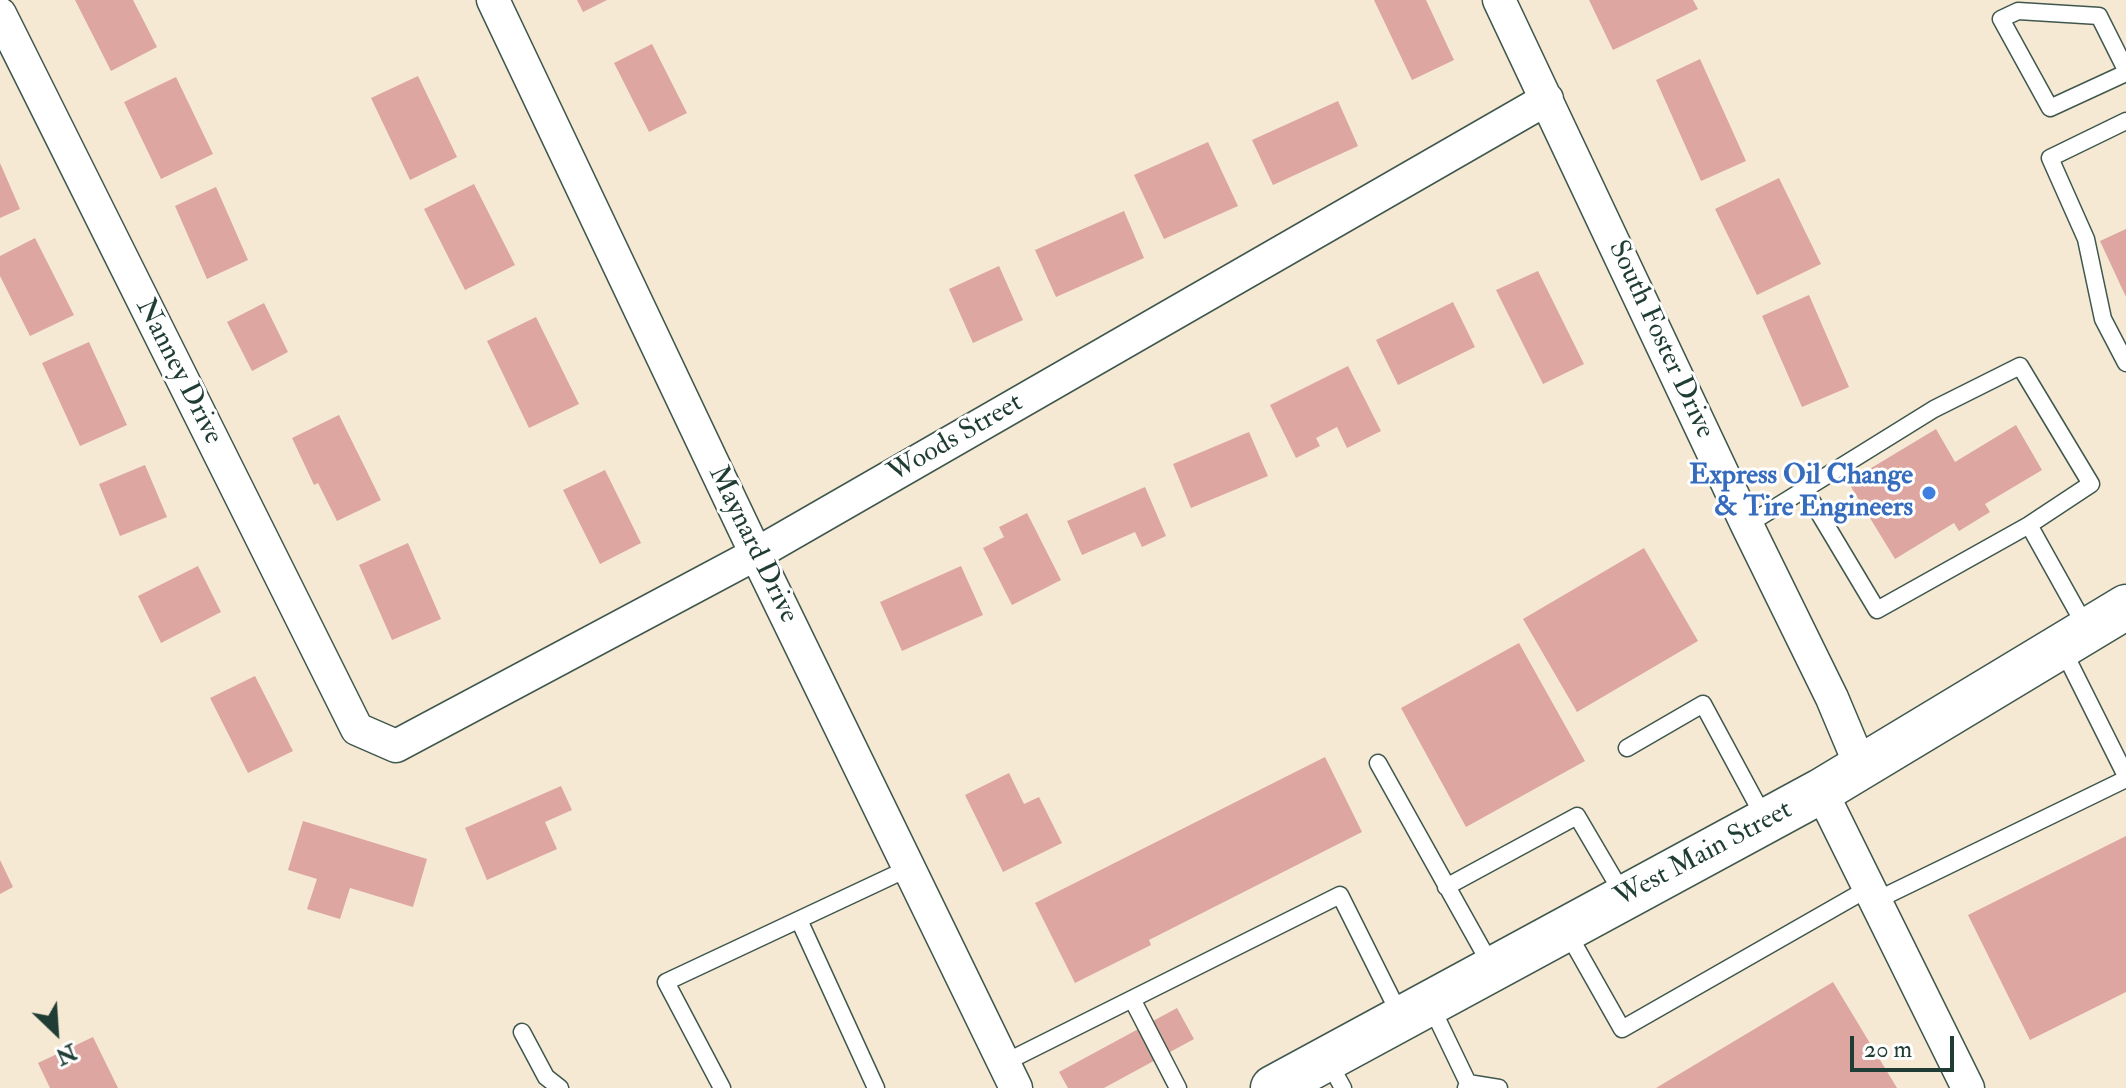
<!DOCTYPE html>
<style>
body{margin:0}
#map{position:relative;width:2126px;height:1088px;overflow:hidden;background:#f5e9d4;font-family:"IM FELL Double Pica",serif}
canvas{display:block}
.north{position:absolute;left:16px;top:992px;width:80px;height:80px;-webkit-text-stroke:6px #fff;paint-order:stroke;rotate:155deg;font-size:22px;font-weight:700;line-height:32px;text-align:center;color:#1f3d34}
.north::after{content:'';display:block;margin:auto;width:28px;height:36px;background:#1f3d34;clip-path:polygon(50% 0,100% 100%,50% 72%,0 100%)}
.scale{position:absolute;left:1850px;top:1036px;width:104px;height:36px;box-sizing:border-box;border:4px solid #1f3d34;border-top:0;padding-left:10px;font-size:24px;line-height:28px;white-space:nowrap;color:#1f3d34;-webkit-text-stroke:6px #fff;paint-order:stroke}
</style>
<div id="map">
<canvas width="2126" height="1088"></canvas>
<div class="north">N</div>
<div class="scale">20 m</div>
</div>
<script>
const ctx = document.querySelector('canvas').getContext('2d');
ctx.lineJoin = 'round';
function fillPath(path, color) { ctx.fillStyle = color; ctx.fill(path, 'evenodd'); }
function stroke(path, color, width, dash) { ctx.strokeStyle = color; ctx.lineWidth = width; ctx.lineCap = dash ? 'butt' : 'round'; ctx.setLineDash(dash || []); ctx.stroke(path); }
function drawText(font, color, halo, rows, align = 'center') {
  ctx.font = font + ' "IM FELL Double Pica",serif'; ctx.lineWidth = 6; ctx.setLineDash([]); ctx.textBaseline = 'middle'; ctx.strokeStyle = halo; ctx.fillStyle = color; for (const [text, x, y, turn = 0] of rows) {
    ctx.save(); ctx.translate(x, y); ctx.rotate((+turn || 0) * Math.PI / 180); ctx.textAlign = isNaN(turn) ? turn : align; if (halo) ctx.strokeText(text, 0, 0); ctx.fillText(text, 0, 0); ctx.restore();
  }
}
const building = new Path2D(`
 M 75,0 L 133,0 L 157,47 L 111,71 Z
 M 577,0 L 607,0 L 583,12 Z
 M 1374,0 L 1426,0 L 1454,60 L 1412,80 Z
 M 1589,0 L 1693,0 L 1698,9 L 1613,50 Z
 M 652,44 L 687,113 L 649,132 L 614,63 Z
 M 1700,59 L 1746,161 L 1701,181 L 1656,80 Z
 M 418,76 L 457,157 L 410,180 L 371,98 Z
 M 176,77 L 213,154 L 161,179 L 124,102 Z
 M 1338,101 L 1358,146 L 1273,185 L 1252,140 Z
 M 1208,142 L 1238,206 L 1164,239 L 1134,175 Z
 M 0,163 L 20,209 L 0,218 Z
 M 1779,178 L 1821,264 L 1757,295 L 1715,209 Z
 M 474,184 L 515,265 L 465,290 L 424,209 Z
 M 216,187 L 248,260 L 207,279 L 175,206 Z
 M 1124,211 L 1144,258 L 1056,297 L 1035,250 Z
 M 2126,229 L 2126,297 L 2100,241 Z
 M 35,238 L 74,315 L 30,336 L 0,276 L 0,256 Z
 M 999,266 L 1023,320 L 973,343 L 949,289 Z
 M 1538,271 L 1584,364 L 1543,384 L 1496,290 Z
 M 1809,295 L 1849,387 L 1802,407 L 1762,316 Z
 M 1453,302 L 1475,347 L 1398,385 L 1376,340 Z
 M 264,303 L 288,352 L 252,371 L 227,322 Z
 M 536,317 L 579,404 L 529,428 L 487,341 Z
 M 89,342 L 127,425 L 80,446 L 42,363 Z
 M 1348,366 L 1381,431 L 1347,448 L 1337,427 L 1316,438 L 1320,446 L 1296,458 L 1270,405 Z
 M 339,415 L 381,500 L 337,521 L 318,483 L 314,485 L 292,438 Z
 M 2016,425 L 2042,470 L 1985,504 L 1990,512 L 1959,531 L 1954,523 L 1895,559 L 1848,482 L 1936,429 L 1955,462 Z
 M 1249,432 L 1268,476 L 1191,508 L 1173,464 Z
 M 145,465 L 167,517 L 120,536 L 99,484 Z
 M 605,470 L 641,543 L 600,564 L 563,490 Z
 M 1145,487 L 1166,536 L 1142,547 L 1135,532 L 1082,555 L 1067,521 Z
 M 1027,513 L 1061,580 L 1012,605 L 983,548 L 1004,537 L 999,527 Z
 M 408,543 L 441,619 L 392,640 L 359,565 Z
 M 1644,548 L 1698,641 L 1577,712 L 1523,619 Z
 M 198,566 L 221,612 L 161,643 L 138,596 Z
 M 961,566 L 983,615 L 902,651 L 880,602 Z
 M 1519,643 L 1585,761 L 1466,827 L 1401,708 Z
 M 255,676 L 293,751 L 248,773 L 210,698 Z
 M 1325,757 L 1362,832 L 1149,940 L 1151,945 L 1075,983 L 1035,903 Z
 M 1009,773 L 1024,804 L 1039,797 L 1062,843 L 1003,872 L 965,795 Z
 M 561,786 L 572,810 L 545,822 L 557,849 L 487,880 L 465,828 Z
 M 303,821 L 427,859 L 413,907 L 350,888 L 340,919 L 307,909 L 317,879 L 288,870 Z
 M 2126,836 L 2126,992 L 2030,1040 L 1968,915 Z
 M 0,860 L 13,887 L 0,894 Z
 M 1833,982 L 1897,1088 L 1656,1088 Z
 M 1177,1008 L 1194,1039 L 1104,1088 L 1068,1088 L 1059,1072 Z
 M 93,1037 L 118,1088 L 50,1088 L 38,1063 Z`);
const lane = new Path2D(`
 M 2126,70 L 2099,16 L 2018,11 L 2001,19 L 2050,108 L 2126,73
 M 2126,121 L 2050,158 L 2086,239 L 2103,319 L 2126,363
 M 1804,488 L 1877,610 L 2029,525
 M 1747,525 L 1934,409 L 2020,366 L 2091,484 L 2029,525 L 2087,629
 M 2062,648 L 2126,776
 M 1627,748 L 1703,704 L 1765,819
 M 1378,763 L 1492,967
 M 1446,887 L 1577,816 L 1624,896
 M 1875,901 L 2126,779
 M 799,920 L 876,1088
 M 1566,930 L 1622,1029 L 1869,888
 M 1132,999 L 1178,1088
 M 1430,1004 L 1468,1083 L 1466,1088
 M 522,1032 L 546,1077 L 560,1088
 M 1328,1061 L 1343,1088
 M 1004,1063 L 1340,895 L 1401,1017
 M 1468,1083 L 1499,1088
 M 722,1088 L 666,982 L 909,868`);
const street = new Path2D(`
 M 493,0 L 756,554 L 1016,1088
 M 1499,0 L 1747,525 L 1832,698 L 1861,767
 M 0,14 L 357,729 L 396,746 L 756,554 L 1547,99
 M 1821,791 L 1968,1088`);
const primary = new Path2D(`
 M 1273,1088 L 1821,791 L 2126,607`);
const markers = [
 [1929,493,8,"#3f7fe0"]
];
const streetNames = [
 ["South Foster Drive",1660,340,65],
 ["Nanney Drive",178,372,63],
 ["Woods Street",956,439,-30],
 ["Maynard Drive",752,545,64],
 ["West Main Street",1704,855,-28]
];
const shopNames = [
 ["Express Oil Change",1913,477],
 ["& Tire Engineers",1913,509]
];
fillPath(building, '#dda6a0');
stroke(lane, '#3f574c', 19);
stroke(street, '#3f574c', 35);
stroke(primary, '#3f574c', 47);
stroke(lane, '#fff', 16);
stroke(street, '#fff', 32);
stroke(primary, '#fff', 44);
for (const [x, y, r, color] of markers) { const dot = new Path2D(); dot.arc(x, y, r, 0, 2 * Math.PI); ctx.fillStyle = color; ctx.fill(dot); stroke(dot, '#fff', 3); }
drawText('28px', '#1f3d34', '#fff', streetNames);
drawText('bold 28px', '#366cbe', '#fff', shopNames, 'right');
</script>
